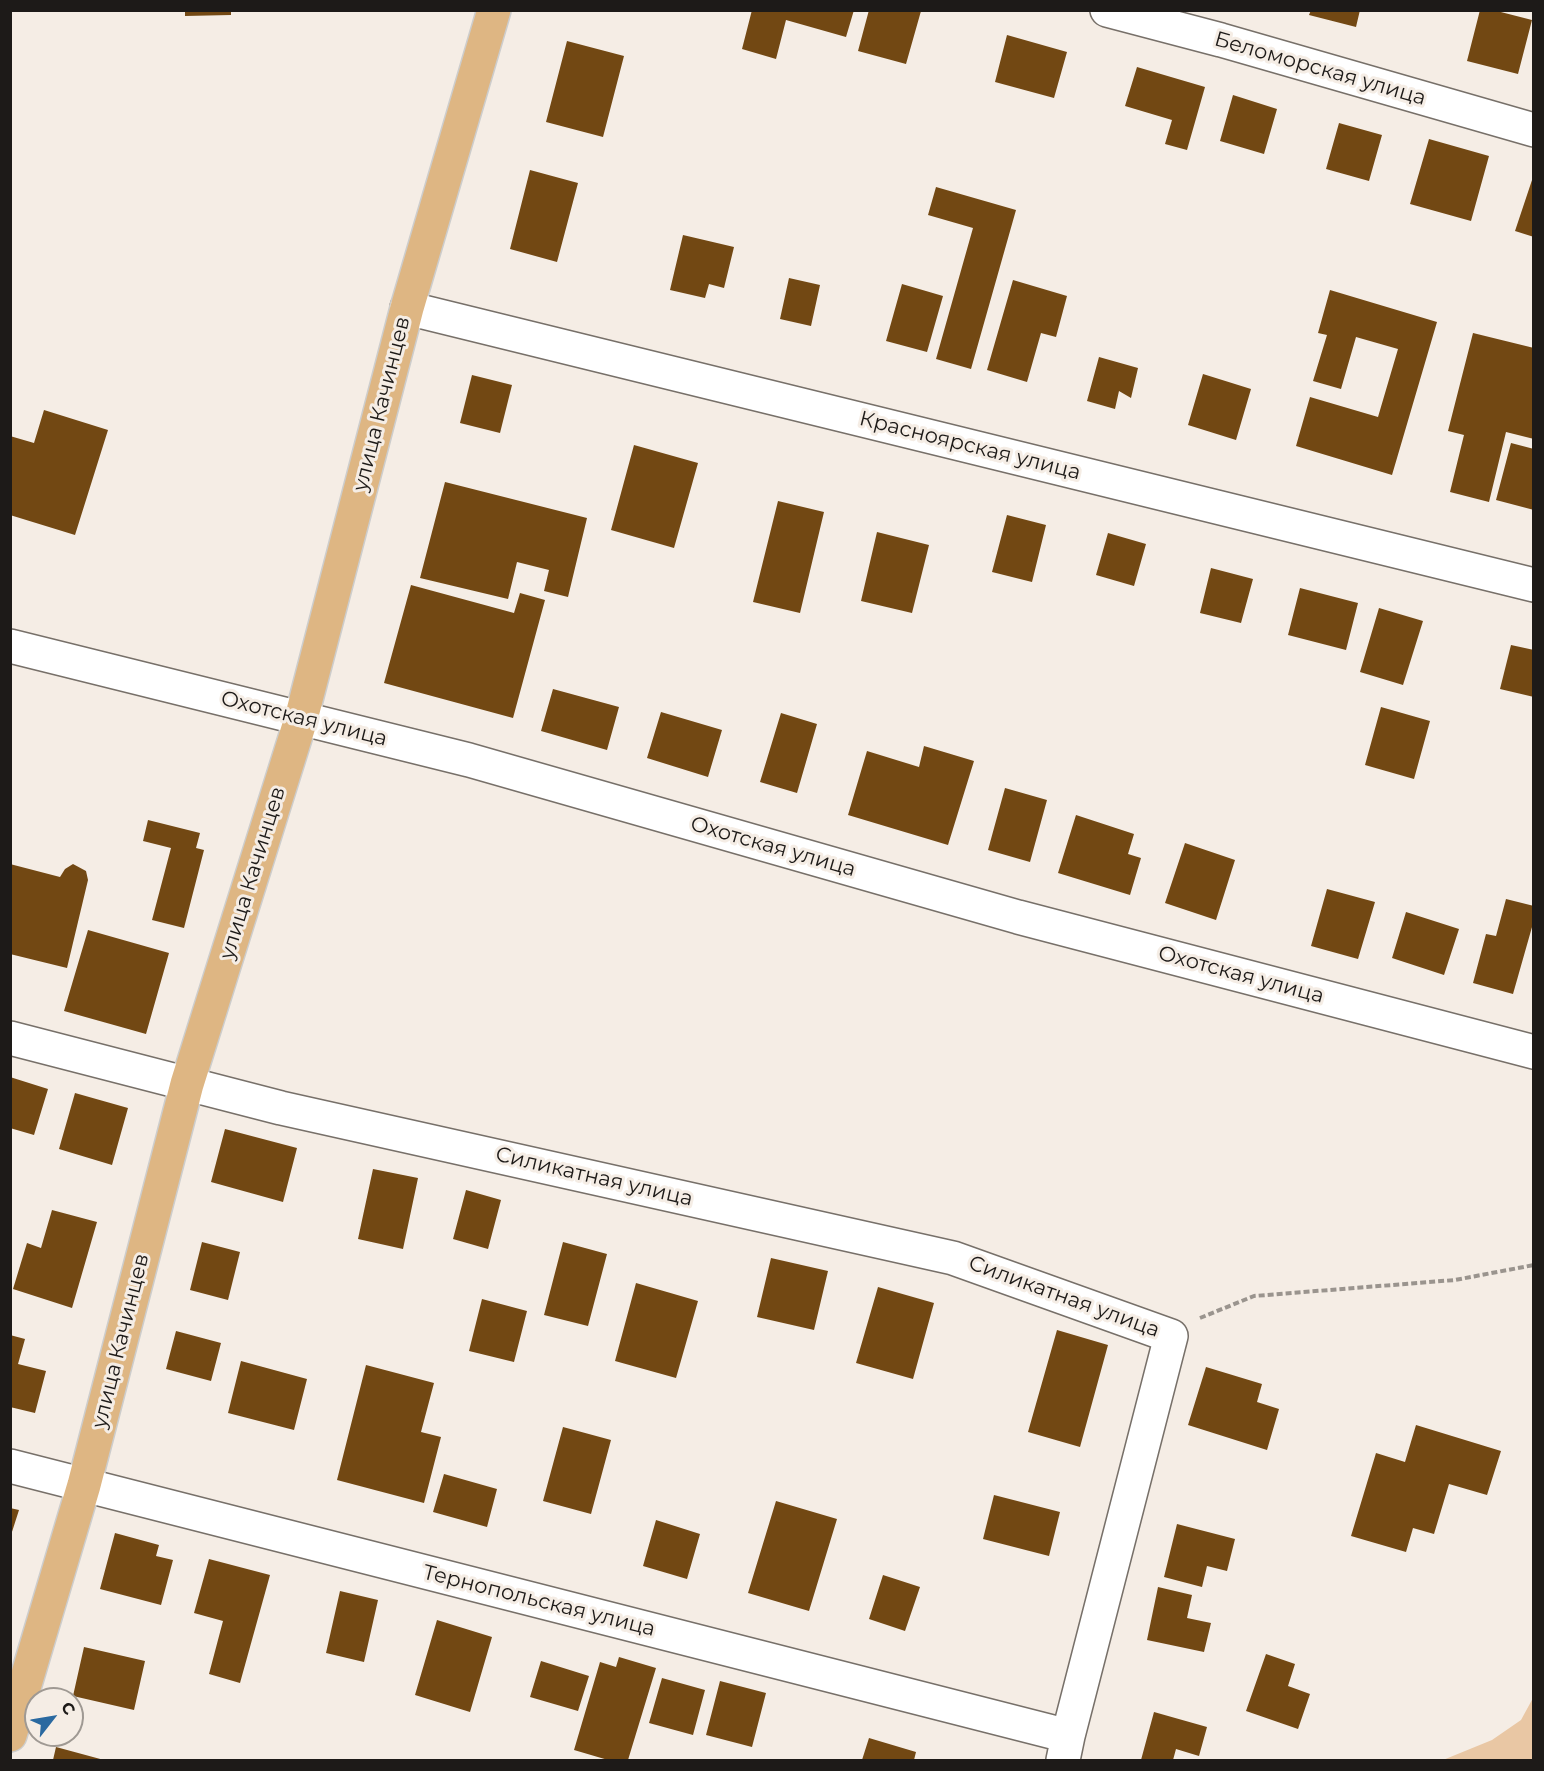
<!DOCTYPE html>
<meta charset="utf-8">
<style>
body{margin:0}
#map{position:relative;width:1544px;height:1771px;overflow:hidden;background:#f5ede5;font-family:Montserrat,sans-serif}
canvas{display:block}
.frame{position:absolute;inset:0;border:12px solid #1d1a18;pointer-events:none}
.north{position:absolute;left:24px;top:1687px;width:60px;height:60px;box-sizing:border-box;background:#f5ede5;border:2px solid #9f9993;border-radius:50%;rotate:59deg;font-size:16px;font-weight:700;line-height:24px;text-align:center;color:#1d1a18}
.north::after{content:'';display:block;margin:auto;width:21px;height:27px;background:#2a69a0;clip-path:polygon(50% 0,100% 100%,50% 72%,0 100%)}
</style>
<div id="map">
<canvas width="1544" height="1771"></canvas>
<div class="frame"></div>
<div class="north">С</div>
</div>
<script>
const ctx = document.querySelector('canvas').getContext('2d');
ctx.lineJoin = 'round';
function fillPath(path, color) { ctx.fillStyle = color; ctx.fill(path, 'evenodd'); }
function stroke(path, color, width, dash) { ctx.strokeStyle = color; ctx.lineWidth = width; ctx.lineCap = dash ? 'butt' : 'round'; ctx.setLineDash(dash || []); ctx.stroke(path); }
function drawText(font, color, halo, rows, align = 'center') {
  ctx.font = font + ' Montserrat,sans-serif'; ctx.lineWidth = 6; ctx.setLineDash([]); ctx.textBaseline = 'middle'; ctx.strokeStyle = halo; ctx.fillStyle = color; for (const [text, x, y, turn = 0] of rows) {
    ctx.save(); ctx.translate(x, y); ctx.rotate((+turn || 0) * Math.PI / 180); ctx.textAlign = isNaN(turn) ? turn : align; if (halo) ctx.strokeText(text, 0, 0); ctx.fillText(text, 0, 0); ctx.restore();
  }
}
const green = new Path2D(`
 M 1533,1698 L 1533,1760 L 1443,1760 L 1492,1740 L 1521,1720 Z`);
const building = new Path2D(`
 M 185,10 L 231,10 L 231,15 L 185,16 Z
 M 752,10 L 854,10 L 846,37 L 786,20 L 776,59 L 742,49 Z
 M 869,10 L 921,11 L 906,64 L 858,51 Z
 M 1311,10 L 1360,10 L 1356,27 L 1309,15 Z
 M 1480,10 L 1493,10 L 1532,20 L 1518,74 L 1467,61 Z
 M 1007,35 L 1067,52 L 1054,98 L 995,82 Z
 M 567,41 L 624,56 L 603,137 L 546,122 Z
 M 1137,67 L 1205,87 L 1187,150 L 1165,144 L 1172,120 L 1125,106 Z
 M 1233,95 L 1277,109 L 1264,154 L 1220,141 Z
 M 1339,123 L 1382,135 L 1369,181 L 1326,169 Z
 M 1429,139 L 1489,156 L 1471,221 L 1410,204 Z
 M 530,170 L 578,183 L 557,262 L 510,249 Z
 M 1534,174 L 1534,237 L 1515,231 Z
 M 936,187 L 1016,210 L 971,369 L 936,359 L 973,228 L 928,215 Z
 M 683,235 L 734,247 L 724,288 L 709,284 L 705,298 L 670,290 Z
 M 789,278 L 820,285 L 811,326 L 780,319 Z
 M 1013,280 L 1067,296 L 1056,337 L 1041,333 L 1027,382 L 987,370 Z
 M 902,284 L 943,296 L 927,352 L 886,341 Z
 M 1330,290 L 1437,322 L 1392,475 L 1296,446 L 1310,397 L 1378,417 L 1398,349 L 1356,337 L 1341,389 L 1313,381 L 1327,335 L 1318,333 Z
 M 1473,333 L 1534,348 L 1534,439 L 1506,432 L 1489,502 L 1450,492 L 1464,435 L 1448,431 Z
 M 1099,357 L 1138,368 L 1131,398 L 1119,391 L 1115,409 L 1087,401 Z
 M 1203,374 L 1251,389 L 1236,440 L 1188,425 Z
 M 472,375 L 512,385 L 500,433 L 460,423 Z
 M 44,410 L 108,430 L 75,535 L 10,515 L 10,436 L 34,443 Z
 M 1511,443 L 1534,449 L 1534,510 L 1496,500 Z
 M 634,445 L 698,463 L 674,548 L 611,530 Z
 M 445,482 L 587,518 L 568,597 L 544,591 L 549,570 L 517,562 L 508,599 L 420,578 Z
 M 778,501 L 824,512 L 800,613 L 753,602 Z
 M 1007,515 L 1046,525 L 1032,582 L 992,572 Z
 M 877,532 L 929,545 L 912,613 L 861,601 Z
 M 1108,533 L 1146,544 L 1134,586 L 1096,575 Z
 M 1211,568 L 1253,579 L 1241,623 L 1200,613 Z
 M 411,585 L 514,613 L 520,593 L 545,600 L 513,718 L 384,683 Z
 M 1300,588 L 1358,603 L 1346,650 L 1288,635 Z
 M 1379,608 L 1423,621 L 1403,685 L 1360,672 Z
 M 1511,645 L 1534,650 L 1534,697 L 1500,689 Z
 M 553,689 L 619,707 L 607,750 L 541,731 Z
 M 1381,707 L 1430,721 L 1414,779 L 1365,765 Z
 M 661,712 L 722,730 L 708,777 L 647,758 Z
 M 781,713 L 817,724 L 797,793 L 760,782 Z
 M 924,746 L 974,761 L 948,845 L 848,815 L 867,751 L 919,767 Z
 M 1005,788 L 1047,800 L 1030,862 L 988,850 Z
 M 1076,815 L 1134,834 L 1128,854 L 1141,858 L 1130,895 L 1058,873 Z
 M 148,820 L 200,833 L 196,848 L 204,850 L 184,928 L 152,920 L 171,848 L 143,841 Z
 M 1185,843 L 1235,860 L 1216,920 L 1165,903 Z
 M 10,864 L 60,877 L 65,869 L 73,864 L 86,871 L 88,880 L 67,968 L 10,954 Z
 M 1327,889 L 1375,902 L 1358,959 L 1311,946 Z
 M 1506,899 L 1534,906 L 1534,920 L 1513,994 L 1473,983 L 1486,934 L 1496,936 Z
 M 1406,912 L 1459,929 L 1444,975 L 1392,958 Z
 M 88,930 L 169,953 L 146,1034 L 64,1011 Z
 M 10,1077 L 48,1089 L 34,1135 L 10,1128 Z
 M 75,1093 L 128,1108 L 112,1165 L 59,1149 Z
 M 225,1129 L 297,1148 L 283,1202 L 211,1182 Z
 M 373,1169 L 418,1178 L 403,1249 L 358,1239 Z
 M 466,1190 L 501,1200 L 488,1249 L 453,1239 Z
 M 52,1210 L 97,1222 L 72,1308 L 13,1289 L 27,1243 L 41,1248 Z
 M 202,1242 L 240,1252 L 228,1300 L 190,1290 Z
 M 563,1242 L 607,1254 L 588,1326 L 544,1315 Z
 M 771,1258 L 828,1271 L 814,1330 L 757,1317 Z
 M 636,1283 L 698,1301 L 676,1378 L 615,1361 Z
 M 878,1287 L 934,1303 L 913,1379 L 856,1363 Z
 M 482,1299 L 527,1311 L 514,1362 L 469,1351 Z
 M 1057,1330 L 1108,1345 L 1080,1447 L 1028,1432 Z
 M 176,1331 L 221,1343 L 211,1381 L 166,1369 Z
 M 10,1335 L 25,1339 L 18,1364 L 46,1371 L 35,1413 L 10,1407 Z
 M 241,1361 L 307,1379 L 294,1430 L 228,1413 Z
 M 366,1365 L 434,1383 L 421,1432 L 441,1437 L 424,1503 L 337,1480 Z
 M 1206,1367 L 1262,1384 L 1257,1402 L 1279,1409 L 1267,1450 L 1188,1425 Z
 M 1416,1425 L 1501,1451 L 1487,1495 L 1449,1484 L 1434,1534 L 1413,1528 L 1406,1552 L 1351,1536 L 1376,1453 L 1405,1462 Z
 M 563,1427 L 611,1440 L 591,1514 L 543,1501 Z
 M 444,1474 L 497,1489 L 487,1527 L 433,1512 Z
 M 994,1495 L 1060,1512 L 1049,1556 L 983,1539 Z
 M 776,1501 L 837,1519 L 809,1611 L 748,1593 Z
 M 10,1508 L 19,1510 L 11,1535 L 10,1535 Z
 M 656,1520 L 700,1534 L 687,1579 L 643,1566 Z
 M 1177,1524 L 1235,1539 L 1227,1571 L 1207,1566 L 1202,1587 L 1164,1577 Z
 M 115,1533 L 159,1545 L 156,1556 L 173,1560 L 161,1605 L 100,1589 Z
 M 209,1559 L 270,1575 L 240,1683 L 209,1674 L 223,1621 L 194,1613 Z
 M 883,1575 L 920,1587 L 905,1631 L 869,1619 Z
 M 1158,1587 L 1192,1595 L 1187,1618 L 1211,1623 L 1204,1652 L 1147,1640 Z
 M 340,1591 L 378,1600 L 364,1662 L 326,1653 Z
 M 437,1620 L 492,1637 L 470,1712 L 415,1695 Z
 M 84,1647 L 145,1661 L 134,1710 L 73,1696 Z
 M 1266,1654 L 1295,1664 L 1288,1686 L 1310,1694 L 1298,1729 L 1246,1711 Z
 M 619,1657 L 656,1668 L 628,1760 L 608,1760 L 574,1750 L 600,1662 L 616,1667 Z
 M 541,1661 L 589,1676 L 578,1711 L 530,1697 Z
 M 662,1678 L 705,1690 L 693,1735 L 649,1723 Z
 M 720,1681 L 766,1693 L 752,1747 L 706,1735 Z
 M 1154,1712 L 1207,1727 L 1199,1756 L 1176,1749 L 1173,1760 L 1141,1760 Z
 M 869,1738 L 916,1752 L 914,1760 L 862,1760 Z
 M 56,1747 L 104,1760 L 53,1760 Z`);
const path = new Path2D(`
 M 1200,1318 L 1254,1296 L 1455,1280 L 1534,1265`);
const minor = new Path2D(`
 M 1107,10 L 1221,40 L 1534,130
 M 407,308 L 1534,585
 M 10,646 L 469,760 L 1018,917 L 1534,1052
 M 10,1038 L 281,1108 L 953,1258 L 1171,1336 L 1068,1736 L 1063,1760
 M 10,1466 L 1068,1736`);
const major = new Path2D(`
 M 10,1735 L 84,1485 L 187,1084 L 301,719 L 407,308 L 494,10`);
const streetNames = [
 ["Беломорская улица",1320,69,16],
 ["улица Качинцев",382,404,-76],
 ["Красноярская улица",970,446,14],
 ["Охотская улица",304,719,14],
 ["Охотская улица",773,847,16],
 ["улица Качинцев",253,873,-73],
 ["Охотская улица",1241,975,15],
 ["Силикатная улица",594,1177,13],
 ["Силикатная улица",1064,1297,20],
 ["улица Качинцев",121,1341,-76],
 ["Тернопольская улица",539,1601,14]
];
fillPath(green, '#e9c7a4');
fillPath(building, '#724813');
stroke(minor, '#777069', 36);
stroke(major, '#cdcdcc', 36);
stroke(path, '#9a948e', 4, [6, 3]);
stroke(minor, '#fff', 33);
stroke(major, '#deb683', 33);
drawText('21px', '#1d1a18', '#f5ede5', streetNames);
</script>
